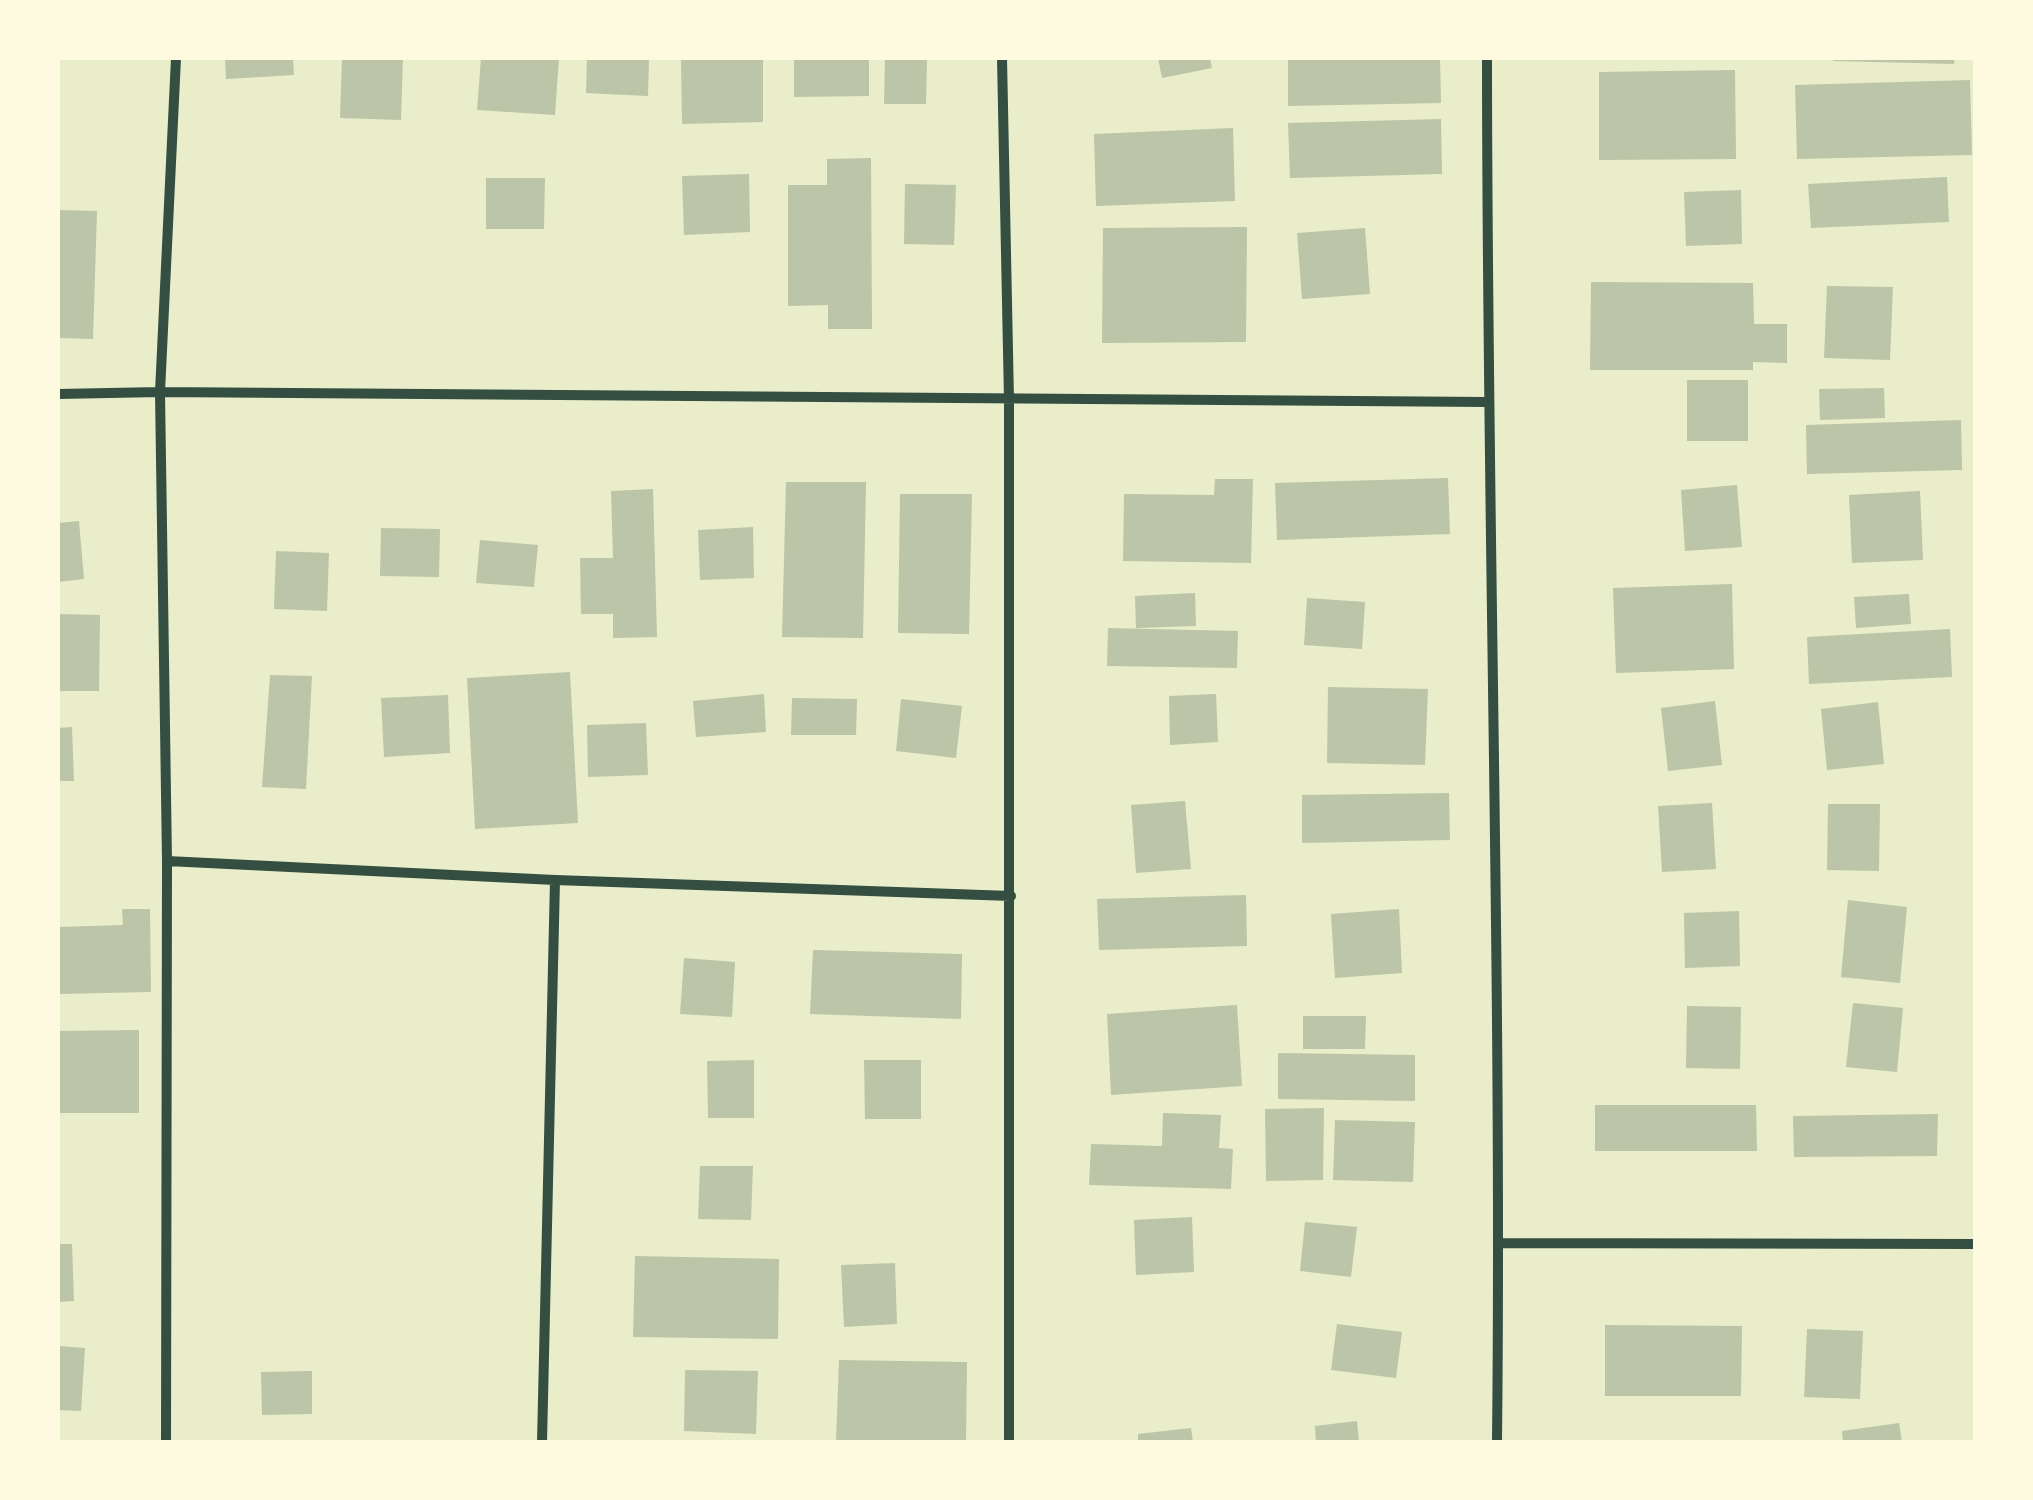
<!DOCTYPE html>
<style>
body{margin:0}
#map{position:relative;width:2033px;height:1500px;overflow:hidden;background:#e9edc9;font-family:Ubuntu,sans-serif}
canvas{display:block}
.frame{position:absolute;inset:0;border:60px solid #fefae0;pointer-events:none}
</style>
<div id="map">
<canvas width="2033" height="1500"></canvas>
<div class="frame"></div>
</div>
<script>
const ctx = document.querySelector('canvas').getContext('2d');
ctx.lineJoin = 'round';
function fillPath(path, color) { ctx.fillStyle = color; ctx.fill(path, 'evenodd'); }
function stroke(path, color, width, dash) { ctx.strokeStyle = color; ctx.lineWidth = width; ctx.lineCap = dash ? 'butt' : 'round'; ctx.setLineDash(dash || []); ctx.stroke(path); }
const building = new Path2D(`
 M 225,58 L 293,58 L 294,75 L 226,79 Z
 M 342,58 L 403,58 L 401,120 L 340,118 Z
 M 481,58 L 559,58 L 555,115 L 477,110 Z
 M 587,58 L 649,58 L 648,96 L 586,93 Z
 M 681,58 L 763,58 L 763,122 L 682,124 Z
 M 794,58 L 869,58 L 869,96 L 794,97 Z
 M 885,58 L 927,58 L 926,104 L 884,104 Z
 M 1158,58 L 1210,58 L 1212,68 L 1162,78 Z
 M 1288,58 L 1440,58 L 1441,103 L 1288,106 Z
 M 1833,58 L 1955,58 L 1954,64 L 1833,61 Z
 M 1735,70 L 1736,159 L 1599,160 L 1599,72 Z
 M 1970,80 L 1972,155 L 1797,159 L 1795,85 Z
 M 1441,119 L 1442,174 L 1290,178 L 1288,123 Z
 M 1233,128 L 1235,201 L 1096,206 L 1094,134 Z
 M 871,158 L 872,329 L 828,329 L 828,305 L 788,306 L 788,185 L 827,185 L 827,159 Z
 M 749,174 L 750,232 L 684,235 L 682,176 Z
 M 1947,177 L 1949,222 L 1811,228 L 1808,184 Z
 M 486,178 L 545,178 L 544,229 L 486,229 Z
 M 905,184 L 956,185 L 954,245 L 904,244 Z
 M 1741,190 L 1742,244 L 1686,246 L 1684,192 Z
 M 58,210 L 97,211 L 93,339 L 58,338 Z
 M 1247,227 L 1246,342 L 1102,343 L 1103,228 Z
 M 1365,228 L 1370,294 L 1302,299 L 1297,233 Z
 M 1591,282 L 1753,283 L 1754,324 L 1787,324 L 1787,363 L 1753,362 L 1753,370 L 1590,370 Z
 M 1827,286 L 1893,287 L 1890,360 L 1824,358 Z
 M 1687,380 L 1748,380 L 1748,441 L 1687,441 Z
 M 1884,388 L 1885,418 L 1820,420 L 1819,389 Z
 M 1961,420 L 1962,470 L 1807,474 L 1806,425 Z
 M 1448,478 L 1450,534 L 1277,540 L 1275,483 Z
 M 1215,479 L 1253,479 L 1251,563 L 1123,561 L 1124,494 L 1214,495 Z
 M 786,482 L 866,482 L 863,638 L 782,637 Z
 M 1737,485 L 1742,547 L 1685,551 L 1681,490 Z
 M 653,489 L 657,637 L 613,638 L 613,614 L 581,614 L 580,558 L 613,558 L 611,491 Z
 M 1920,491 L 1923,560 L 1852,563 L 1849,495 Z
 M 900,494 L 972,494 L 969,634 L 898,633 Z
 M 79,521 L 84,579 L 58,582 L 58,523 Z
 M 753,527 L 754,578 L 700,580 L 698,530 Z
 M 381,528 L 440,529 L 439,577 L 380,576 Z
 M 480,540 L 538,545 L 534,587 L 476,583 Z
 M 276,551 L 329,553 L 327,611 L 274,609 Z
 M 1732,584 L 1734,669 L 1616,673 L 1613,588 Z
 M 1195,593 L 1196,626 L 1136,628 L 1135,596 Z
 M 1909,594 L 1911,624 L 1856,628 L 1854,597 Z
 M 1307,598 L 1365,602 L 1362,649 L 1304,645 Z
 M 58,614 L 100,615 L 99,691 L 58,691 Z
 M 1108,628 L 1238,631 L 1237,668 L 1107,666 Z
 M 1950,629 L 1952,677 L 1809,684 L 1807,637 Z
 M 570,672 L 578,823 L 475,829 L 467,678 Z
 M 270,675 L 312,676 L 306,789 L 262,787 Z
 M 1328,687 L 1428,689 L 1425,765 L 1327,763 Z
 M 764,694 L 766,732 L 696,737 L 693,701 Z
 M 1216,694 L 1218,742 L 1170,745 L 1169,696 Z
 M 448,695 L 450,753 L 384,757 L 381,698 Z
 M 792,698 L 857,699 L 856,735 L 791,735 Z
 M 901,699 L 962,706 L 956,758 L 896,751 Z
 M 1715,701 L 1722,765 L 1668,771 L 1661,708 Z
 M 1878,702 L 1884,764 L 1827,770 L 1821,709 Z
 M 646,723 L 648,775 L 588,777 L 587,725 Z
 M 72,727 L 74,781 L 58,781 L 58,728 Z
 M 1449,793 L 1450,840 L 1302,843 L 1302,795 Z
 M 1185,801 L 1191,869 L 1136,873 L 1131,805 Z
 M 1712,803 L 1716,869 L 1662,872 L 1658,806 Z
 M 1828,804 L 1880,804 L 1879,871 L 1827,870 Z
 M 1246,895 L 1247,946 L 1099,950 L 1097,899 Z
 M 1848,900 L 1907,907 L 1900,983 L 1841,977 Z
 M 122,909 L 150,909 L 151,992 L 58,994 L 58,927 L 123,925 Z
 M 1399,909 L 1402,973 L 1335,978 L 1331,914 Z
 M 1739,911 L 1740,966 L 1685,968 L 1684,913 Z
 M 813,950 L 962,954 L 961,1019 L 810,1014 Z
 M 684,958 L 735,962 L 732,1017 L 680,1014 Z
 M 1853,1003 L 1903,1008 L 1897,1072 L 1846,1067 Z
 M 1237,1005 L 1242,1086 L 1111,1095 L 1107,1014 Z
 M 1687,1006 L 1741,1007 L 1740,1069 L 1686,1068 Z
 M 1303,1016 L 1366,1016 L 1365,1049 L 1303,1049 Z
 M 139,1030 L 139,1113 L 58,1113 L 58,1031 Z
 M 1278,1053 L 1415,1055 L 1415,1101 L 1278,1099 Z
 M 754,1060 L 754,1118 L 708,1118 L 707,1061 Z
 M 864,1060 L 921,1060 L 921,1119 L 865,1119 Z
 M 1595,1105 L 1756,1105 L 1757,1151 L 1595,1151 Z
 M 1324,1108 L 1323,1180 L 1266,1181 L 1265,1109 Z
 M 1163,1113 L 1221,1115 L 1219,1148 L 1233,1149 L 1231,1189 L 1089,1185 L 1091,1144 L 1162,1146 Z
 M 1938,1114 L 1937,1156 L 1794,1157 L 1793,1116 Z
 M 1335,1120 L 1415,1122 L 1413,1182 L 1333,1180 Z
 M 700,1166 L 753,1166 L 751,1220 L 698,1219 Z
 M 1192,1217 L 1194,1272 L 1136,1275 L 1134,1220 Z
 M 1305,1222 L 1357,1227 L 1351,1277 L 1300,1271 Z
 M 58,1244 L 72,1244 L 74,1301 L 58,1302 Z
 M 635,1256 L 779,1259 L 778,1339 L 633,1337 Z
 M 895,1263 L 897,1324 L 844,1327 L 841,1265 Z
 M 1337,1324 L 1402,1332 L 1396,1378 L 1331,1370 Z
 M 1605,1325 L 1742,1326 L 1741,1396 L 1605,1396 Z
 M 1807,1329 L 1863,1331 L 1860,1399 L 1804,1397 Z
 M 58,1346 L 85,1348 L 81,1411 L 58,1410 Z
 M 839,1360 L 967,1362 L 966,1442 L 836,1442 Z
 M 685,1370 L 758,1371 L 756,1434 L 684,1431 Z
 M 312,1371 L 312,1414 L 262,1415 L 261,1372 Z
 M 1357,1421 L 1359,1442 L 1316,1442 L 1315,1426 Z
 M 1899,1423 L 1902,1442 L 1843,1442 L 1842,1431 Z
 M 1191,1428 L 1193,1442 L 1138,1442 L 1138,1434 Z`);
const minor = new Path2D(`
 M 1002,58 L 1009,400 L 1009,1442
 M 1487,58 C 1487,519 1502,981 1497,1442
 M 58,394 L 160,392 L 1487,402
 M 167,861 L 555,880 L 1011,896
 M 1499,1243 L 1976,1244
 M 166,1442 L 167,861 L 160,392 L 176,58
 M 542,1442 L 555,880`);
fillPath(building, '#bcc5a7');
stroke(minor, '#344e41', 10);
</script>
